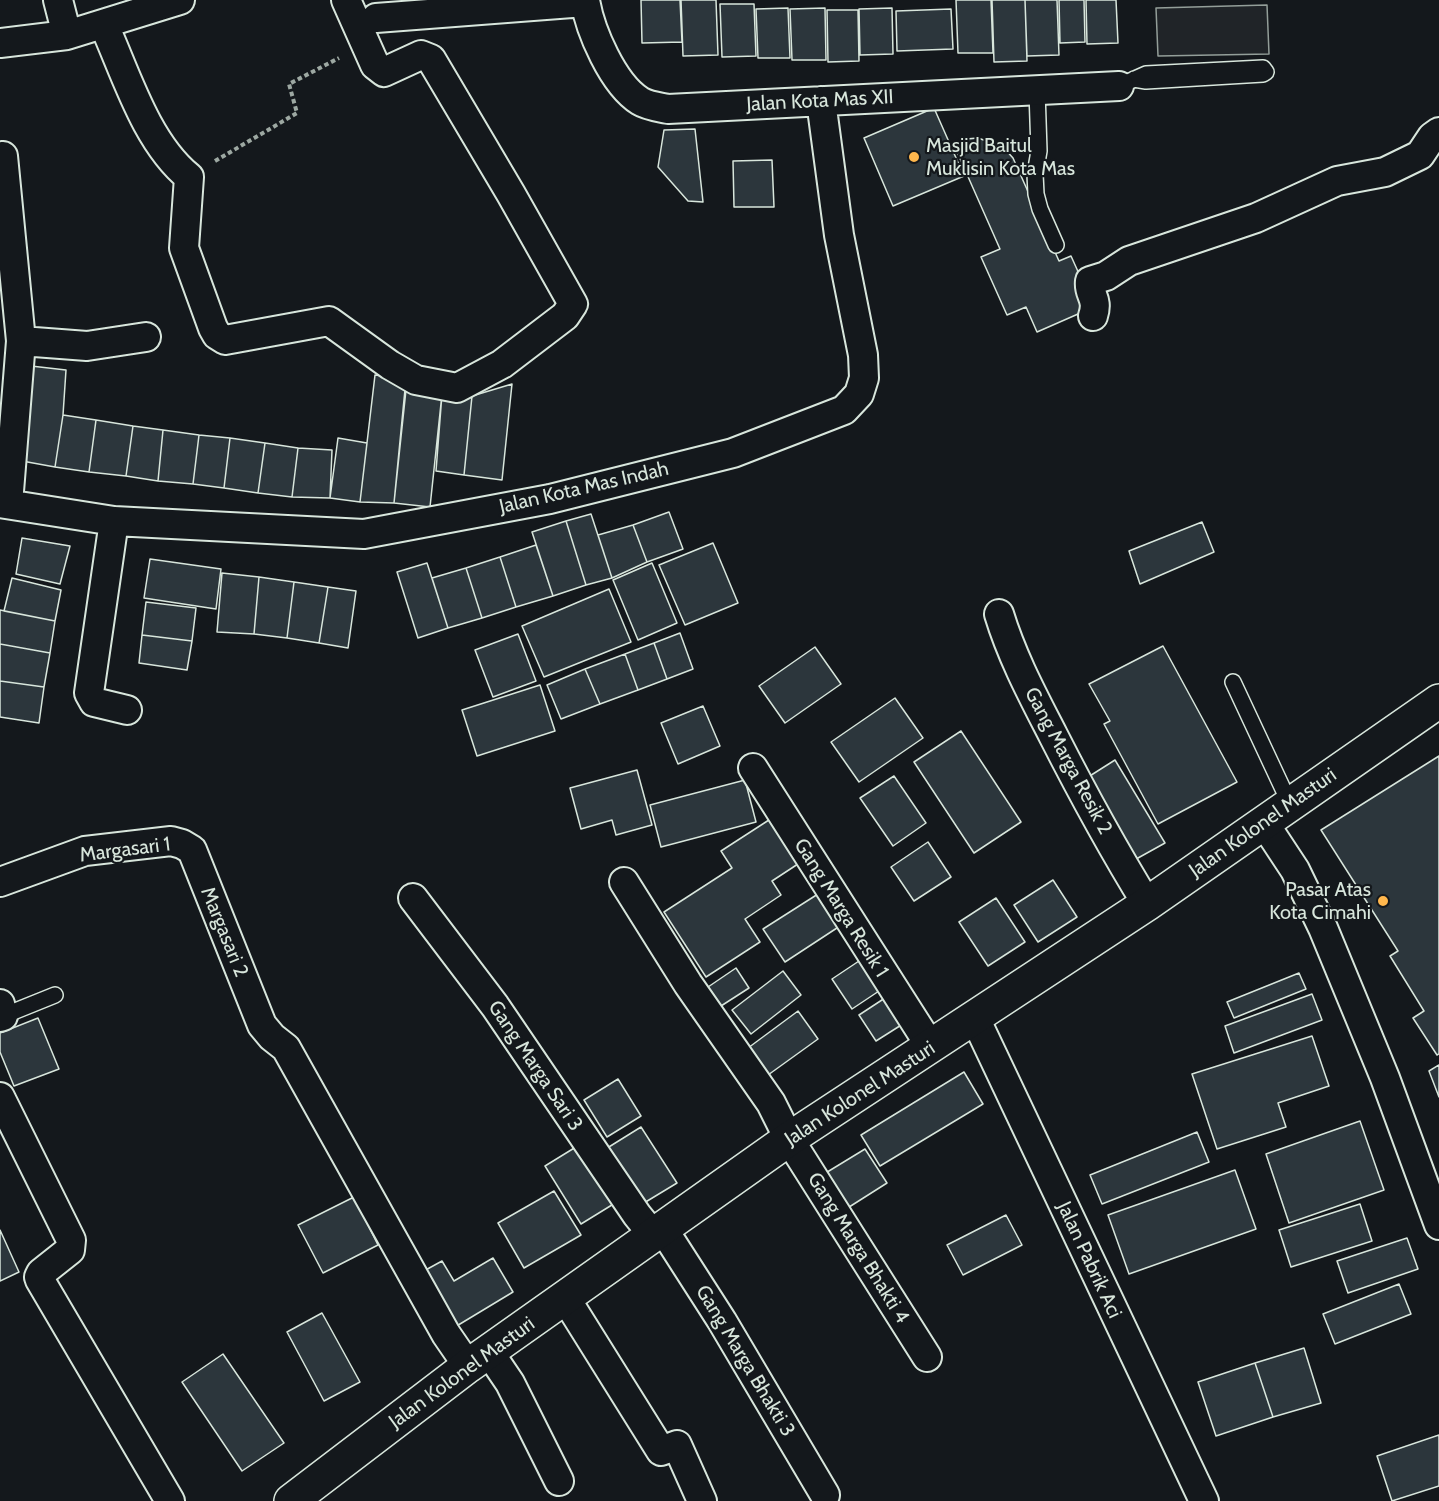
<!DOCTYPE html>
<style>
body{margin:0}
canvas{display:block;background:#14181c}
</style>
<canvas width="1439" height="1501"></canvas>
<script>
const ctx = document.querySelector('canvas').getContext('2d');
ctx.lineJoin = 'round';
function fillPath(path, color) { ctx.fillStyle = color; ctx.fill(path, 'evenodd'); }
function stroke(path, color, width, dash) { ctx.strokeStyle = color; ctx.lineWidth = width; ctx.lineCap = dash ? 'butt' : 'round'; ctx.setLineDash(dash || []); ctx.stroke(path); }
function drawText(font, color, halo, rows, align = 'center') {
  ctx.font = font + ' Cabin,sans-serif'; ctx.lineWidth = 4.5; ctx.setLineDash([]); ctx.textBaseline = 'middle'; ctx.strokeStyle = halo; ctx.fillStyle = color; for (const [text, x, y, turn = 0] of rows) {
    ctx.save(); ctx.translate(x, y); ctx.rotate((+turn || 0) * Math.PI / 180); ctx.textAlign = isNaN(turn) ? turn : align; if (halo) ctx.strokeText(text, 0, 0); ctx.fillText(text, 0, 0); ctx.restore();
  }
}
const green = new Path2D(`
 M 1267,5 L 1269,54 L 1158,56 L 1156,8 Z`);
const building = new Path2D(`
 M 641,0 L 680,0 L 682,42 L 642,43 Z
 M 681,0 L 716,0 L 718,55 L 683,56 Z
 M 956,0 L 991,0 L 993,53 L 958,53 Z
 M 992,0 L 1025,0 L 1027,61 L 994,62 Z
 M 1025,0 L 1057,0 L 1059,55 L 1027,56 Z
 M 1059,0 L 1084,0 L 1085,42 L 1060,43 Z
 M 1086,0 L 1116,0 L 1118,43 L 1087,44 Z
 M 720,4 L 754,4 L 756,56 L 722,57 Z
 M 788,8 L 790,58 L 758,58 L 756,9 Z
 M 825,8 L 826,60 L 792,60 L 790,9 Z
 M 892,8 L 893,54 L 860,55 L 859,9 Z
 M 951,9 L 953,49 L 897,51 L 896,11 Z
 M 827,10 L 858,10 L 859,61 L 828,62 Z
 M 934,108 L 964,176 L 893,206 L 864,138 Z
 M 695,129 L 703,202 L 688,201 L 658,167 L 664,130 Z
 M 978,138 L 1003,147 L 1013,158 L 1059,261 L 1071,256 L 1094,307 L 1037,332 L 1026,307 L 1007,315 L 981,257 L 1000,249 L 954,145 L 966,139 Z
 M 772,160 L 774,207 L 734,207 L 733,161 Z
 M 31,366 L 66,370 L 63,415 L 55,467 L 22,461 Z
 M 375,375 L 406,379 L 394,503 L 360,502 Z
 M 512,384 L 502,480 L 464,475 L 472,396 Z
 M 406,390 L 442,394 L 430,507 L 394,503 Z
 M 442,394 L 472,396 L 464,475 L 436,471 Z
 M 63,415 L 96,420 L 89,472 L 55,467 Z
 M 96,420 L 133,426 L 126,476 L 89,472 Z
 M 133,426 L 163,430 L 158,481 L 126,476 Z
 M 163,430 L 199,435 L 193,484 L 158,481 Z
 M 199,435 L 230,438 L 224,488 L 193,484 Z
 M 230,438 L 265,443 L 258,493 L 224,488 Z
 M 338,438 L 367,443 L 360,502 L 330,498 Z
 M 265,443 L 298,448 L 292,497 L 258,493 Z
 M 298,448 L 332,450 L 330,498 L 292,497 Z
 M 669,512 L 683,549 L 647,562 L 633,525 Z
 M 591,514 L 612,578 L 586,585 L 566,521 Z
 M 566,521 L 586,585 L 553,596 L 532,532 Z
 M 1202,522 L 1214,552 L 1140,584 L 1129,551 Z
 M 633,525 L 647,562 L 612,578 L 598,535 Z
 M 22,538 L 70,546 L 60,584 L 16,574 Z
 M 713,543 L 738,603 L 685,625 L 659,565 Z
 M 536,545 L 553,596 L 516,607 L 500,557 Z
 M 500,557 L 516,607 L 482,618 L 466,568 Z
 M 150,559 L 221,569 L 216,609 L 144,598 Z
 M 427,563 L 448,628 L 418,638 L 397,572 Z
 M 652,563 L 677,623 L 638,640 L 613,580 Z
 M 466,568 L 482,618 L 448,628 L 432,578 Z
 M 222,573 L 259,577 L 254,634 L 217,632 Z
 M 259,577 L 294,582 L 287,638 L 254,634 Z
 M 12,578 L 61,590 L 55,621 L 4,611 Z
 M 294,582 L 328,587 L 319,643 L 287,638 Z
 M 328,587 L 356,591 L 348,648 L 319,643 Z
 M 609,589 L 631,642 L 544,677 L 522,626 Z
 M 146,602 L 196,608 L 192,641 L 142,635 Z
 M 0,610 L 55,621 L 50,653 L 0,644 Z
 M 680,633 L 693,669 L 667,679 L 654,643 Z
 M 518,634 L 536,681 L 493,697 L 475,650 Z
 M 142,635 L 192,641 L 187,670 L 139,663 Z
 M 654,643 L 667,679 L 638,690 L 625,654 Z
 M 0,644 L 50,653 L 44,687 L 0,681 Z
 M 1163,646 L 1237,782 L 1158,824 L 1104,724 L 1110,721 L 1089,684 Z
 M 815,647 L 841,684 L 785,723 L 759,686 Z
 M 625,654 L 638,690 L 600,704 L 585,669 Z
 M 585,669 L 600,704 L 561,719 L 547,685 Z
 M 0,681 L 44,687 L 39,723 L 0,717 Z
 M 540,685 L 555,731 L 477,756 L 462,710 Z
 M 895,698 L 923,738 L 859,782 L 831,742 Z
 M 703,706 L 720,746 L 678,764 L 661,723 Z
 M 961,731 L 1021,822 L 974,853 L 914,762 Z
 M 1439,756 L 1439,1054 L 1437,1055 L 1413,1018 L 1424,1011 L 1390,956 L 1398,951 L 1321,830 Z
 M 1115,760 L 1165,843 L 1129,863 L 1085,779 Z
 M 637,770 L 652,825 L 616,835 L 612,820 L 581,829 L 570,788 Z
 M 894,776 L 926,823 L 893,846 L 860,798 Z
 M 745,780 L 756,822 L 661,847 L 650,805 Z
 M 772,818 L 801,862 L 772,881 L 781,895 L 745,919 L 760,942 L 706,977 L 664,912 L 732,868 L 721,851 Z
 M 928,842 L 951,877 L 914,901 L 891,867 Z
 M 1053,880 L 1077,917 L 1038,942 L 1014,905 Z
 M 818,894 L 840,926 L 785,962 L 763,929 Z
 M 996,898 L 1025,942 L 988,966 L 959,922 Z
 M 862,959 L 882,989 L 852,1009 L 832,979 Z
 M 736,968 L 749,988 L 721,1006 L 708,987 Z
 M 783,971 L 801,995 L 751,1034 L 732,1010 Z
 M 1299,973 L 1306,989 L 1234,1018 L 1227,1002 Z
 M 1312,994 L 1322,1020 L 1234,1053 L 1225,1026 Z
 M 888,996 L 906,1022 L 876,1041 L 859,1015 Z
 M 798,1011 L 818,1039 L 768,1075 L 748,1048 Z
 M 38,1018 L 59,1069 L 14,1086 L 0,1052 L 0,1033 Z
 M 1312,1036 L 1329,1086 L 1278,1103 L 1286,1127 L 1217,1149 L 1192,1074 Z
 M 1439,1065 L 1439,1097 L 1429,1071 Z
 M 964,1072 L 983,1104 L 880,1166 L 861,1135 Z
 M 618,1079 L 641,1116 L 607,1137 L 584,1100 Z
 M 1360,1121 L 1384,1190 L 1289,1223 L 1266,1154 Z
 M 641,1127 L 677,1183 L 639,1206 L 604,1150 Z
 M 1197,1132 L 1209,1162 L 1102,1204 L 1090,1175 Z
 M 584,1142 L 620,1200 L 581,1224 L 545,1166 Z
 M 865,1149 L 887,1183 L 846,1209 L 824,1174 Z
 M 1235,1170 L 1256,1229 L 1129,1274 L 1108,1215 Z
 M 554,1191 L 581,1235 L 524,1268 L 498,1223 Z
 M 354,1197 L 378,1245 L 323,1273 L 298,1225 Z
 M 1360,1204 L 1372,1241 L 1291,1267 L 1279,1230 Z
 M 1006,1215 L 1022,1245 L 963,1275 L 947,1245 Z
 M 0,1230 L 19,1272 L 0,1281 Z
 M 1407,1238 L 1418,1269 L 1348,1293 L 1337,1261 Z
 M 493,1258 L 513,1292 L 455,1327 L 422,1272 L 442,1261 L 454,1281 Z
 M 1399,1284 L 1411,1314 L 1335,1344 L 1323,1314 Z
 M 322,1313 L 360,1382 L 324,1401 L 287,1332 Z
 M 1304,1348 L 1321,1403 L 1273,1417 L 1255,1363 Z
 M 223,1354 L 284,1443 L 242,1471 L 182,1382 Z
 M 1255,1363 L 1273,1417 L 1216,1436 L 1198,1382 Z
 M 1439,1435 L 1439,1486 L 1392,1501 L 1377,1456 Z`);
const path = new Path2D(`
 M 215,161 L 297,113 L 289,84 L 339,58`);
const lane = new Path2D(`
 M 1119,86 L 1146,74 L 1263,68 L 1266,72 L 1263,74 L 1146,81 L 1134,79
 M 1037,91 L 1039,151 L 1035,174 L 1036,194 L 1040,209 L 1056,245
 M 1233,682 L 1290,804
 M 3,1016 L 55,995`);
const street = new Path2D(`
 M 58,0 L 67,35
 M 585,0 C 590,31 613,84 640,101 C 648,106 659,107 668,109 L 1119,86
 M 376,18 L 585,2
 M 104,25 C 126,74 146,142 189,177 L 184,248 L 213,328 L 217,335 L 225,340 L 329,321 L 390,365 L 416,380 L 457,388 L 502,364 L 565,316 L 573,304 L 511,194 L 431,59 L 421,55 L 384,72 L 375,65 L 346,0
 M 0,43 L 67,35 L 180,0
 M 3,156 L 21,341 L 8,504
 M 1093,316 C 1099,298 1088,295 1090,281 L 1106,276 L 1129,261 L 1256,218 L 1337,181 L 1385,172 L 1420,155 L 1432,137 L 1439,132
 M 21,341 L 87,346 L 146,337
 M 0,503 L 114,521 L 364,534 L 550,499 L 733,453 L 844,410 L 859,394 L 864,378 L 863,355 L 839,235 L 821,101
 M 114,521 L 89,693 L 94,702 L 127,710
 M 999,614 C 1012,657 1033,696 1053,735 C 1082,792 1113,849 1147,904
 M 753,768 L 931,1047
 M 1264,823 L 1295,870 L 1323,928 L 1385,1078 L 1439,1225
 M 0,882 L 85,851 L 171,841 L 182,844 L 192,850 L 262,1025 L 272,1037 L 286,1048 L 446,1334 L 468,1366
 M 624,882 L 688,984 L 771,1103 L 789,1139 L 927,1357
 M 413,898 L 495,1006 L 637,1215 L 654,1236
 M 0,1004 L 3,1016 L 0,1017
 M 975,1018 L 1204,1501
 M 0,1097 L 71,1240 L 70,1250 L 41,1273 L 39,1277 L 40,1280 L 170,1501
 M 663,1229 L 722,1321 L 825,1495
 M 566,1299 L 661,1451 L 677,1445 L 702,1501
 M 489,1352 L 510,1383 L 559,1481`);
const primary = new Path2D(`
 M 291,1501 L 468,1366 L 789,1139 L 1147,904 L 1439,701`);
const markers = [
 [914,157,6,"#ffb74d"],
 [1383,901,6,"#ffb74d"]
];
const streetNames = [
 ["Jalan Kota Mas XII",820,101,-3],
 ["Jalan Kota Mas Indah",584,488,-13],
 ["Gang Marga Resik 2",1068,761,62],
 ["Jalan Kolonel Masturi",1263,823,-35],
 ["Margasari 1",125,850,-7],
 ["Gang Marga Resik 1",841,908,58],
 ["Margasari 2",224,932,68],
 ["Gang Marga Sari 3",535,1066,56],
 ["Jalan Kolonel Masturi",860,1094,-33],
 ["Gang Marga Bhakti 4",858,1248,58],
 ["Jalan Pabrik Aci",1089,1260,65],
 ["Gang Marga Bhakti 3",745,1361,59],
 ["Jalan Kolonel Masturi",462,1373,-36]
];
const poiNames = [
 ["Masjid Baitul",926,146],
 ["Muklisin Kota Mas",926,169],
 ["Pasar Atas",1371,890,"right"],
 ["Kota Cimahi",1371,913,"right"]
];
fillPath(green, '#202428');
stroke(green, '#939e99', 1.5);
fillPath(building, '#2c363c');
stroke(building, '#d8e6dc', 1.5);
stroke(lane, '#d8e6dc', 18);
stroke(street, '#d8e6dc', 32);
stroke(primary, '#d8e6dc', 36);
stroke(path, '#9da8a2', 4, [4.5, 3]);
stroke(lane, '#14181c', 15);
stroke(street, '#14181c', 28);
stroke(primary, '#14181c', 33);
for (const [x, y, r, color] of markers) { const dot = new Path2D(); dot.arc(x, y, r, 0, 2 * Math.PI); ctx.fillStyle = color; ctx.fill(dot); stroke(dot, '#14181c', 2); }
drawText('20px', '#d8e6dc', '#14181c', streetNames);
drawText('20px', '#d8e6dc', '#14181c', poiNames, 'left');
</script>
